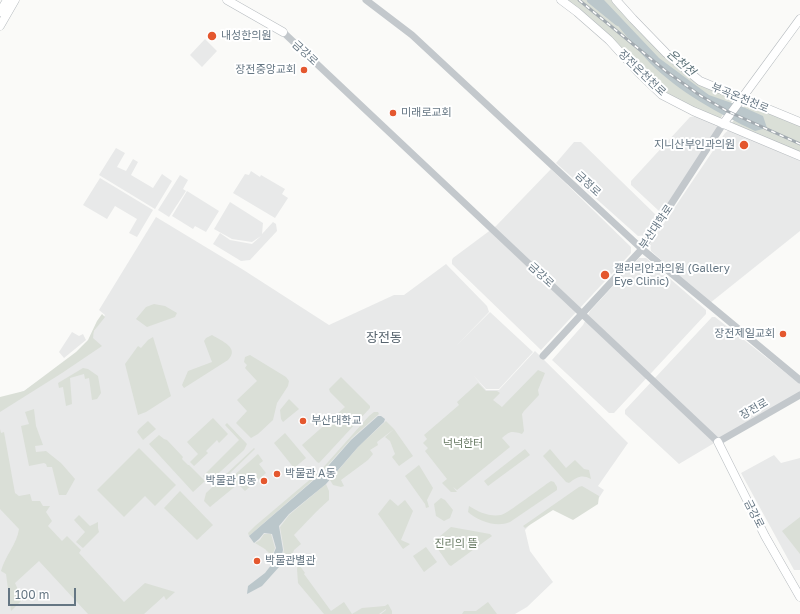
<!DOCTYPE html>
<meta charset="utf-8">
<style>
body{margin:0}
#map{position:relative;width:800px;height:614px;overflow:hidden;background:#fafaf8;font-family:"Golos Text",sans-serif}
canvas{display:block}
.scale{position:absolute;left:8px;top:588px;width:68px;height:18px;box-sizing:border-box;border:2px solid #657683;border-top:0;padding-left:5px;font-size:12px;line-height:14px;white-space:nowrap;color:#657683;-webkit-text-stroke:3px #fff;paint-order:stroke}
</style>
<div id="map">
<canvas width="800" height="614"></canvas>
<div class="scale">100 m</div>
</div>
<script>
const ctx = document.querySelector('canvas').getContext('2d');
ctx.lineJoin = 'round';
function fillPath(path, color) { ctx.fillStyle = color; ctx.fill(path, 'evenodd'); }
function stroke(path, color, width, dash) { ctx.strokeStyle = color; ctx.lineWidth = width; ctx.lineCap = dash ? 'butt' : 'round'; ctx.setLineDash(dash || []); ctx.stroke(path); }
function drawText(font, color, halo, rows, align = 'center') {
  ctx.font = font + ' "Golos Text","Noto Sans KR",sans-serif'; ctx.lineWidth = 4; ctx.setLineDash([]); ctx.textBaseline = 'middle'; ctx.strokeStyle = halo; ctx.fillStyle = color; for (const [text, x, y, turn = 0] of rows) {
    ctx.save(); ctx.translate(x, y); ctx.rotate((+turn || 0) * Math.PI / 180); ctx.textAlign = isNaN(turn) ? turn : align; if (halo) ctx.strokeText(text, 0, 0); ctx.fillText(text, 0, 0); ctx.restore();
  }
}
const built = new Path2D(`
 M 205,39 L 217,51 L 202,67 L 190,55 Z
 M 697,116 L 717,125 L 717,130 L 665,209 L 659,211 L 631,185 L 631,181 L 690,117 Z
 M 729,130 L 800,161 L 800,231 L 710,303 L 651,251 L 650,244 L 725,133 Z
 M 574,142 L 581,142 L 657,216 L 657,219 L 646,235 L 638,236 L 556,163 Z
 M 116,148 L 125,153 L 117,167 L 126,171 L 133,159 L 138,162 L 131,175 L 153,188 L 162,174 L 172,181 L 155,209 L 99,175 Z
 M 551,169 L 631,247 L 631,253 L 541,350 L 452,264 L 452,260 L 453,258 L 496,226 Z
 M 251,171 L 260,177 L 261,175 L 285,189 L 282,194 L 288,198 L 275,218 L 233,193 L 245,174 L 249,175 Z
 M 180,175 L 188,180 L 183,189 L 186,191 L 169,217 L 158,210 Z
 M 100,178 L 153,210 L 137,237 L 129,233 L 137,219 L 115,206 L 107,219 L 83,205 Z
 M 187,191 L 219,211 L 206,232 L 195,226 L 193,229 L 172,216 Z
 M 230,202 L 263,223 L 262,234 L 273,222 L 276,224 L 277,231 L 250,260 L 241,261 L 213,244 L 220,233 L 230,240 L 252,244 L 261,236 L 252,242 L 232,239 L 214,229 Z
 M 156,217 L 242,269 L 329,325 L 394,295 L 404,295 L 446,264 L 487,306 L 489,312 L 456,346 L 490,312 L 533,352 L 499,389 L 486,389 L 473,375 L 486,390 L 499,390 L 535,351 L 628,443 L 598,486 L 604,490 L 595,504 L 554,508 L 534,520 L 525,530 L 530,551 L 553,582 L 527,607 L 515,614 L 0,614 L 0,399 L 24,391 L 78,352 L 92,340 L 94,331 L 105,315 L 99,310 Z
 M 639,258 L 646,258 L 706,310 L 706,314 L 614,413 L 609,413 L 552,360 L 583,325 L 590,311 Z
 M 712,317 L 715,317 L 800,384 L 800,392 L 679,464 L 625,414 L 625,410 Z
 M 72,332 L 79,336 L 83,334 L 86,340 L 64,358 L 59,352 Z
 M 774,455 L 781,463 L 800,458 L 800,570 L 794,570 L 741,473 Z`);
const green = new Path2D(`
 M 566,0 L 614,0 L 699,84 L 733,98 L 733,100 L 720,119 L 690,107 L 662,90 Z
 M 747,103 L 800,125 L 800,154 L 731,124 Z
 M 154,304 L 165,306 L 177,313 L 175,317 L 147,327 L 136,319 L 146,307 Z
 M 102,314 L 105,317 L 94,331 L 93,338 L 102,346 L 62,373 L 0,412 L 0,397 L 24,391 L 76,352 L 88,340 L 97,321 Z
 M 212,335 C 222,341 240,348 228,360 L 184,388 L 182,385 L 188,371 L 212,362 L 204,341 L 206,338 Z
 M 153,337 L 171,396 L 146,412 L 138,415 L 125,364 L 138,346 L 141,348 L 148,340 Z
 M 250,355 L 286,377 L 289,381 L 288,386 L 277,403 L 273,420 L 258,434 L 251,438 L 236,423 L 247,411 L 237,400 L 257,381 L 245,368 L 247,365 L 244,362 L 245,357 Z
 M 83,368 L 88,369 L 98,376 L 101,393 L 97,399 L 92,400 L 89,378 L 85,379 L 84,374 L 70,378 L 72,404 L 66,406 L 63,387 L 59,388 L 58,383 Z
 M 538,370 L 545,373 L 538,390 L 539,395 L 524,411 L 522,414 L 524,431 L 522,434 C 512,431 510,431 502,438 L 510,447 L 457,490 L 453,487 L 457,492 L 451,492 L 442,483 L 447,479 L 425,451 L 428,448 L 423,443 L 427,439 L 424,435 L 459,405 L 457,402 L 478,383 L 486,391 L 497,391 L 500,393 L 493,400 L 502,407 Z
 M 341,377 L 370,406 L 370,408 L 319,463 L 317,462 L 302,445 L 345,407 L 330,392 L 329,389 Z
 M 289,399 L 299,409 L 283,422 L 281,419 L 280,410 Z
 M 34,409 L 36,426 L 43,445 L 35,446 L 36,452 L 46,451 L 61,463 L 75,479 L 66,495 L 59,495 L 52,467 L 47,467 L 46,464 L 44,463 L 29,466 L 21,426 L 29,424 L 25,412 Z
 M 374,412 L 378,412 L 379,414 L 352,438 L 321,473 L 249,536 L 248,533 L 255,526 L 320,471 L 369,416 Z
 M 213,418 L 228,434 L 219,443 L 217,440 L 206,451 L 208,453 L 194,466 L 190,462 L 198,454 L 187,442 Z
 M 148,421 L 156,429 L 143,440 L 137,432 L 139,429 Z
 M 386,421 L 394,429 L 377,442 L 378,445 L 370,450 L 373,454 L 368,460 L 341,480 L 344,486 L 341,487 L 333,485 L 330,480 L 359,446 Z
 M 227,423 L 247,444 L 244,450 L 209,482 L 203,476 L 239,440 L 225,425 Z
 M 0,429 L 1,433 L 4,432 L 15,493 L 19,496 L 30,494 L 32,501 L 40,501 L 43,506 L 50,506 L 46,512 L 52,521 L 48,526 L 62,541 L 67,536 L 81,550 L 79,553 L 124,602 L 145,583 L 175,592 L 166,600 L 164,596 L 144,614 L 88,614 L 39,561 L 15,583 L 20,594 L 21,601 L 11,611 L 6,574 L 1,571 C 5,556 17,544 19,529 L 0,509 Z
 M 394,429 L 413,456 L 399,466 L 392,457 L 395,454 L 390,441 L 385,437 Z
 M 285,433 L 306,458 L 294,468 L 274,443 Z
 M 159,435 L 164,439 L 167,440 L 183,457 L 182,459 L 188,465 L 189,465 L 205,481 L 193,492 L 149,444 Z
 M 139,448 L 176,485 L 155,506 L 145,496 L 124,517 L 97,490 Z
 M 254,448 L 255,449 L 228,475 L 231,478 L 258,454 L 263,461 L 259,464 L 266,473 L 245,491 L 238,484 L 210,507 L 204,501 L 206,493 Z
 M 525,449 L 530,455 L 488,486 L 484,481 Z
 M 550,449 L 566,468 L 575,460 L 584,469 L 589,470 L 591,479 C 582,474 577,477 569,483 L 566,482 L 543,456 Z
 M 419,465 L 433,488 L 427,500 L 429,507 L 426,508 L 425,504 L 405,476 Z
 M 551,481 L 554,482 L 557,487 L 557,490 L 510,522 C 496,528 478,521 468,512 L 469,506 C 478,512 490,517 501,515 C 507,514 543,486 551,481 Z
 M 326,484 L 329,491 L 329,500 C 316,511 306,523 294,535 L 301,544 L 294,550 L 288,566 L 286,566 L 281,562 L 284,550 L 280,527 L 289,515 Z
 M 582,486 L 599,496 L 598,504 L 573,520 L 553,510 L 525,528 L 523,526 L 579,487 Z
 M 180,491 L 213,525 L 197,540 L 164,508 Z
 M 441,498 L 445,500 L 453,510 L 450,518 L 444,521 L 436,516 L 434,504 Z
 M 390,499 L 398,506 L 405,500 L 413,511 L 401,540 L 410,544 L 403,549 L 378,514 Z
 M 79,515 L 90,526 L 98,522 L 98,528 L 99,532 L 83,548 L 76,542 L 85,532 L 74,520 Z
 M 800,517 L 800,554 L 782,531 Z
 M 451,527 L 490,534 L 492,536 L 451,566 L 449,565 L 433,542 Z
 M 264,534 L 271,534 L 275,548 L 272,556 L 265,549 L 255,543 L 260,540 Z
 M 426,547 L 437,562 L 424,572 L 413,556 Z
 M 298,563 L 305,573 L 304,574 L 331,611 L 344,602 L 352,614 L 362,608 L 385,606 L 388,604 L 392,611 L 392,614 L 381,614 L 386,610 L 386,609 L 379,614 L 324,614 L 298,583 L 297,569 Z
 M 488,602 L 497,614 L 462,614 L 464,611 L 476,611 Z`);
const water = new Path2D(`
 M 594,0 L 604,0 L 659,58 L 709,95 L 743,107 L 763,116 L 767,128 L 755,131 C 718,113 680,93 650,63 C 633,45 617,24 601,5 Z
 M 378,416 L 381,416 L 385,419 L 384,422 L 358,447 L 326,484 L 289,514 L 279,526 L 283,550 L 279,567 L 262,586 L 247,594 L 248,586 L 265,573 L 272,564 L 273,555 L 276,548 L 272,534 L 264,533 L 259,539 L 254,543 L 249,536 L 322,473 L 351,440 Z`);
const river = new Path2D(`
 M 591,0 L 618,22`);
const minor = new Path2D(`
 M 366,0 L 412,35 L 642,249 L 800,380
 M 283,32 L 718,442 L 800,395
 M 543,356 L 642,249 L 723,124`);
const major = new Path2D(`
 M 227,0 L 283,32
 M 561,0 L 577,12 L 609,40 L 638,72 L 662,95 L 693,111 L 800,156
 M 616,0 L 633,19 L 666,53 L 700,81 L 800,122
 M 0,12 L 7,0
 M 0,26 L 15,0
 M 723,124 L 800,19
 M 718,442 L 765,536 L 800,597`);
const rail = new Path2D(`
 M 579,0 L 667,72 L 701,96 L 727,111 L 800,144`);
const markers = [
 [212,36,5,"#e4572e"],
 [304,70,4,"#e4572e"],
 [393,113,4,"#e4572e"],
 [744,145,5,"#e4572e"],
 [605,275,5,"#e4572e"],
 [783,334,4,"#e4572e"],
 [303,421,4,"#e4572e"],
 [277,474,4,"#e4572e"],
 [264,481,4,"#e4572e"],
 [257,561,4,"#e4572e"]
];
const poiNames = [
 ["내성한의원",221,36],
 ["장전중앙교회",296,70,"right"],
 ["미래로교회",401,113],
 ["지니산부인과의원",735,145,"right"],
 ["갤러리안과의원 (Gallery",614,269],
 ["Eye Clinic)",614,282],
 ["장전제일교회",775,334,"right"],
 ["부산대학교",311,421],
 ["박물관 A동",285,474],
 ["박물관 B동",256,481,"right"],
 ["박물관별관",265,561]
];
const streetNames = [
 ["금강로",305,53,43],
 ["장전온천천로",642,73,44],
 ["부곡온천천로",740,98,22],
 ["금정로",588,184,43],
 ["부산대학로",656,227,-56],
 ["금강로",541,275,43],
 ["장전로",754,409,-30],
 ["금강로",754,514,63]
];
const parkNames = [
 ["넉넉한터",463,444],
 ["진리의 뜰",456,544]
];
const waterNames = [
 ["온천천",681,63,41]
];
const quarterNames = [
 ["장전동",384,338]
];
fillPath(built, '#e8e9e9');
fillPath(green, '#dadfd7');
fillPath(water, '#bbc7cb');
stroke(river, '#bbc7cb', 8);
stroke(major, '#b5babe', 9);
stroke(minor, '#c3c8cc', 7);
stroke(major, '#fff', 8);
stroke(rail, '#a2aab0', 3);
stroke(rail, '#fff', 1.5, [4.5]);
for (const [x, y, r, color] of markers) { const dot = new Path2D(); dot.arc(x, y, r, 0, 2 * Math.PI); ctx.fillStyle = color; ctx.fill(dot); stroke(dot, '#fff', 1.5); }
drawText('11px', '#657683', '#fff', poiNames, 'left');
drawText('11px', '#657683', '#fff', streetNames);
drawText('11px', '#687a64', '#fff', parkNames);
drawText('italic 12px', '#60757c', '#fff', waterNames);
drawText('13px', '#57646e', '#fff', quarterNames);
</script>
